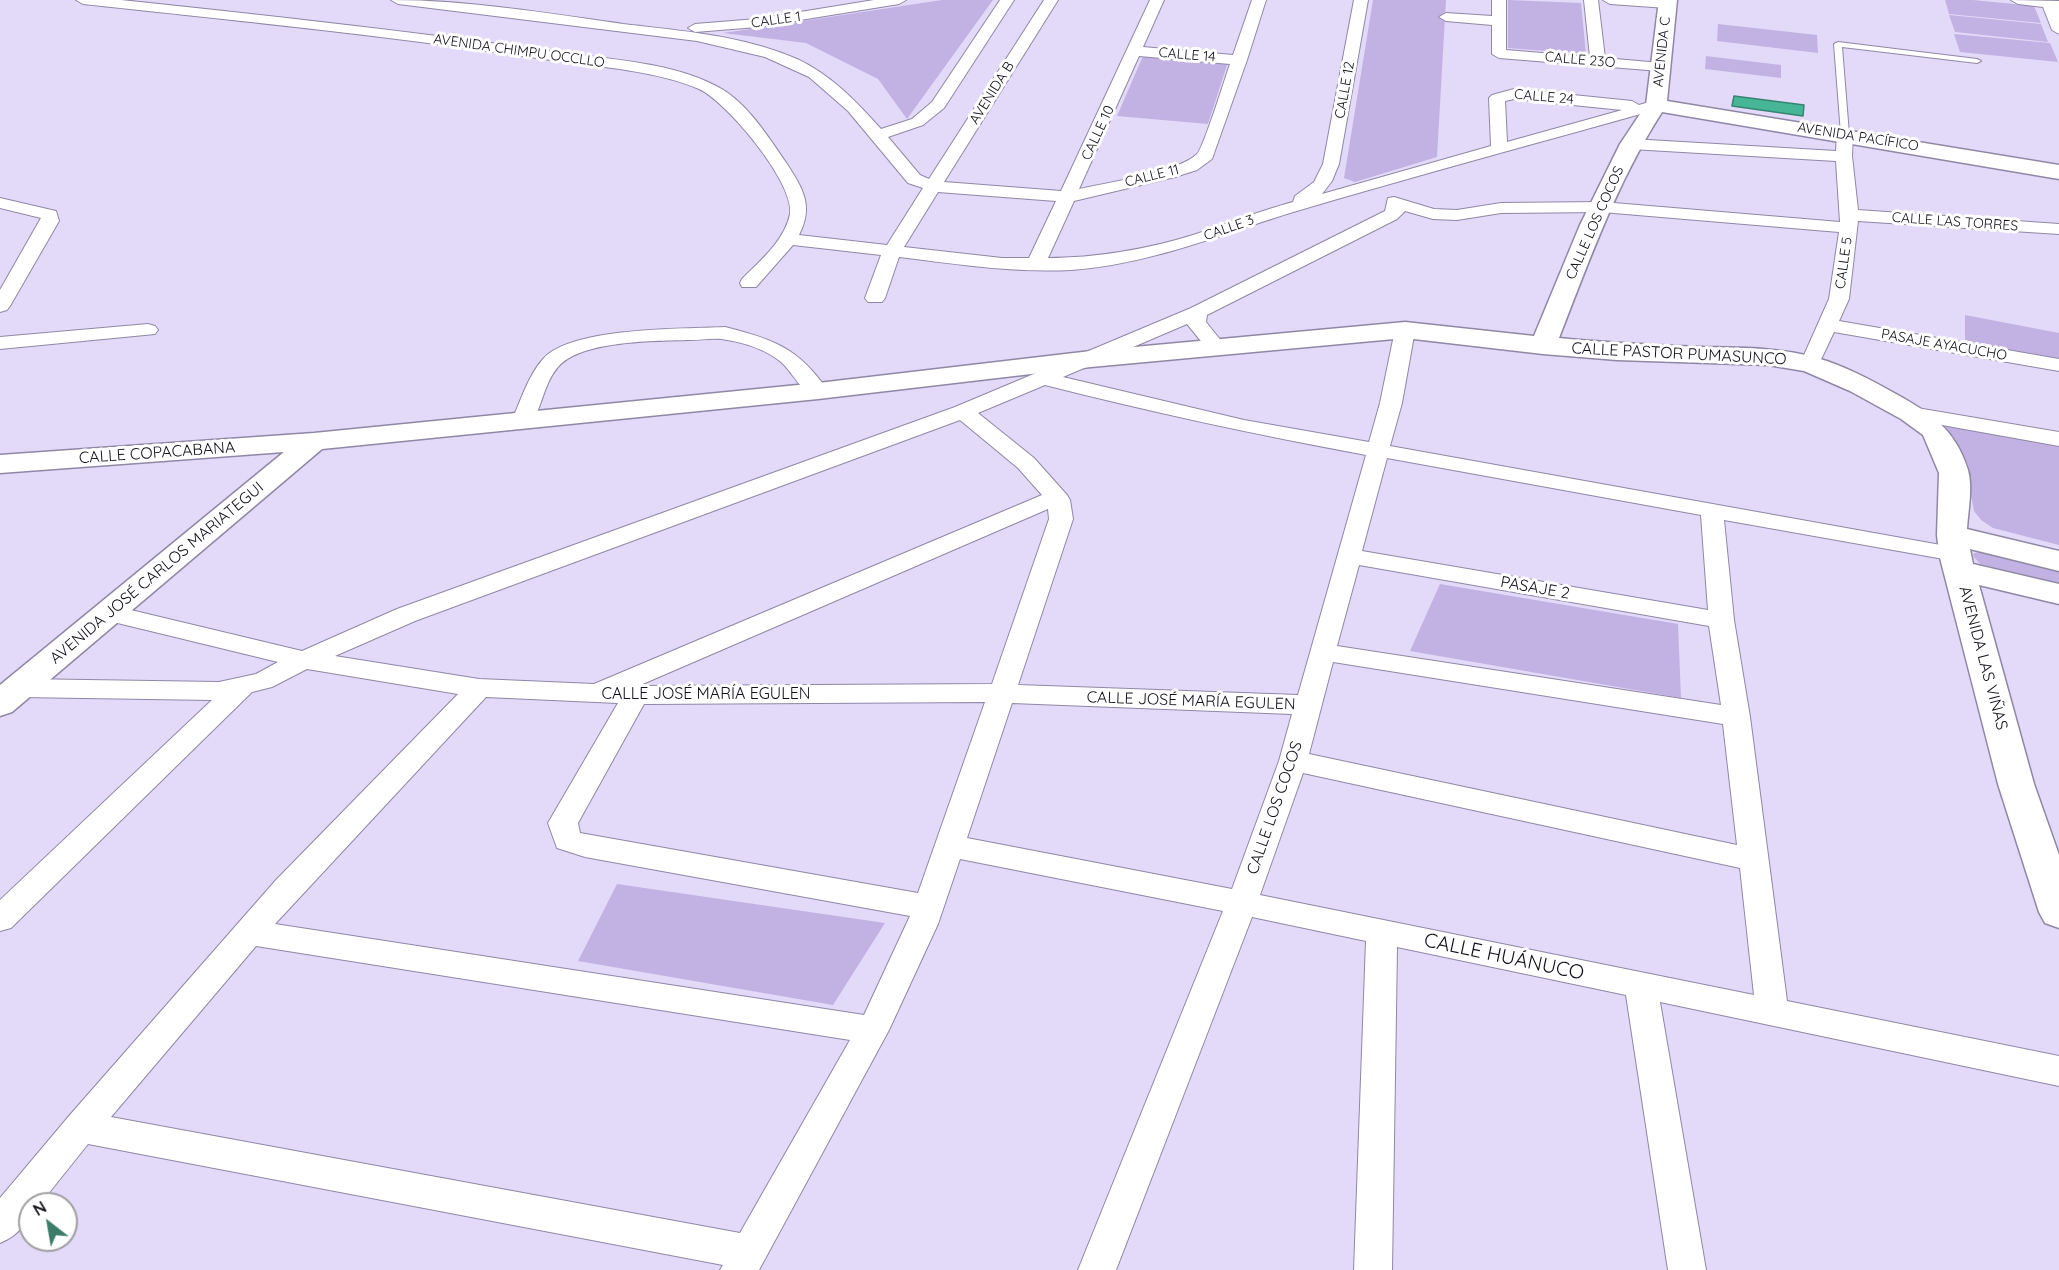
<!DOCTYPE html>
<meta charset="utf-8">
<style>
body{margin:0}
#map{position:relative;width:2059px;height:1270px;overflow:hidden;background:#e3d9f9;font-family:Quicksand,sans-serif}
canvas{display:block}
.north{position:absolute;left:18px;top:1192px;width:60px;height:60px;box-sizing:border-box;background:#fff;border:2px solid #a09fa3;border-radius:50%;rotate:329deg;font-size:16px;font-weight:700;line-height:24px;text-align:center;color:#120f1a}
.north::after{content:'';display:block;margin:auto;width:21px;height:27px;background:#3d7c69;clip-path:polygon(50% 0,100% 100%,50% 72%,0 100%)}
</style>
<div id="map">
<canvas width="2059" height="1270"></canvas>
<div class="north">N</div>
</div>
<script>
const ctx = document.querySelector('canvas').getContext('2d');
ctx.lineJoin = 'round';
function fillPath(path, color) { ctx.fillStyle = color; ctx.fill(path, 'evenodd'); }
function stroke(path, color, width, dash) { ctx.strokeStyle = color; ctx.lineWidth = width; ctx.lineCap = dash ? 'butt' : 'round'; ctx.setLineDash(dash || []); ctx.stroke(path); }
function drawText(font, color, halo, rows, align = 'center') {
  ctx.font = font + ' Quicksand,sans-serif'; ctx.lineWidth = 6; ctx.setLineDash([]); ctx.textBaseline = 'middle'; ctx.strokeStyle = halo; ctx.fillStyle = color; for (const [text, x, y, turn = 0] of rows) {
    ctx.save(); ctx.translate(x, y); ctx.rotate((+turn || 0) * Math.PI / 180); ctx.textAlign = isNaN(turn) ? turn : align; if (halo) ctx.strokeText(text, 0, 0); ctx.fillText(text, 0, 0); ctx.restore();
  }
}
const green = new Path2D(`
 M 942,0 L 993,0 L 907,119 L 878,79 L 806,43 L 723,33 Z
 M 1373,0 L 1446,0 L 1437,157 L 1355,182 L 1344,178 Z
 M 1508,0 L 1581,3 L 1586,54 L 1508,48 Z
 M 1945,0 L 1973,0 L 2034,6 L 2041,23 L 1949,14 Z
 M 1949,15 L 2041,24 L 2048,42 L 1955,32 Z
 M 1718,24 L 1817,35 L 1818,53 L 1717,41 Z
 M 1954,34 L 2050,43 L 2058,62 L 1960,52 Z
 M 1143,56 L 1228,62 L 1208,124 L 1117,116 Z
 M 1706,56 L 1781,65 L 1781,78 L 1705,69 Z
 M 1965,315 L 2059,333 L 2059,363 L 1965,345 Z
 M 1953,424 L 2059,445 L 2059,545 L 1993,528 L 1981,520 L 1974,511 L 1967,473 L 1944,427 Z
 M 1980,552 L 2059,571 L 2059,583 L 1980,564 L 1973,556 L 1974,553 Z
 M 1440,584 L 1678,624 L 1681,698 L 1410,651 Z
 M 617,884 L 885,923 L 833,1005 L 578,961 Z`);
const water = new Path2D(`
 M 1734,96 L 1804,105 L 1803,116 L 1732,106 Z`);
const lane = new Path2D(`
 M 1838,42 L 1977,59 L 1981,61 L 1977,63 L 1842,47 L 1849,134 L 1845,137 L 1841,134 L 1834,44 Z`);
const street = new Path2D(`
 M 76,0 L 121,0 C 265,15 407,31 550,51 C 602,59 671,61 718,87 C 747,102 769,138 787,164 C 803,189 814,206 799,235 L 887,245 L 923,188 L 908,183 L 848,111 L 809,77 L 765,57 L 697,41 L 398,4 L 391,0 C 469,0 546,13 623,24 C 682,31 742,35 797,59 C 831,75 856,101 881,129 L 912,119 L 932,102 L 1000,0 L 1014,0 L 944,108 L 923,125 L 888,137 L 920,175 L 929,179 L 1044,0 L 1058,0 L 944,182 L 1061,191 L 1150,0 L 1164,0 L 1143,47 L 1233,55 L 1252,0 L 1266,0 L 1247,60 L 1212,159 L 1197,170 L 1175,177 L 1074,201 L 1048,258 C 1094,258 1149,249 1193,235 C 1227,224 1259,211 1293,202 L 1295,196 L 1314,182 L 1323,164 L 1354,0 L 1368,0 L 1339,164 L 1332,181 L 1322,194 L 1491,146 L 1489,98 L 1492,95 L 1514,89 L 1632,101 L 1639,105 L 1656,100 L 1664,105 L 1662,108 C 1538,143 1414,176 1290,213 C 1219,235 1147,265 1071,270 C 1013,273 956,264 899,257 L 885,298 L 882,302 L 868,302 L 865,298 L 881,255 L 793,245 L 756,287 L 742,287 L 740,283 L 742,279 C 760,261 785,240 790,214 C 795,183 726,101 699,89 C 653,69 580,65 530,57 C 381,35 232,20 83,4 ZM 1139,56 L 1230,64 C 1225,78 1204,147 1197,154 C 1179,172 1106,183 1079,189 ZM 1514,99 L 1622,110 L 1507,142 L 1505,101 ZM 938,192 L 1056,201 L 1029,258 L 1002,258 L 904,247 Z
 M 874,0 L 906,0 L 899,4 L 757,27 L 695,32 L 688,28 L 695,24 L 757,19 Z
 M 1492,0 L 1506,0 L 1506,50 L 1590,57 L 1584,0 L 1598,0 L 1605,58 L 1660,63 L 1667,67 L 1660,71 L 1499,58 L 1492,54 L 1492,25 L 1446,21 L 1439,17 L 1446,13 L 1492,16 Z
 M 1603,0 L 1667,0 L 1674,4 L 1667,8 L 1610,4 Z
 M 2011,0 L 2059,1 L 2059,34 L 2052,30 L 2043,7 L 2018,4 Z
 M 1845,129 L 1853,134 L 1852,156 L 1858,210 L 2059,224 L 2059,234 L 1858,221 L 1849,299 L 1839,321 L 2059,359 L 2059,371 L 1834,332 L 1817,368 L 1803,368 L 1800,364 L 1829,299 L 1839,232 L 1602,212 L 1501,213 L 1457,220 L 1433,219 L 1405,211 L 1397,219 L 1207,315 L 1206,322 L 1226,347 L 1223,351 L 1209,351 L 1187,324 L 1063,377 L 1244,420 L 1369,442 L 1380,403 L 1395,330 L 1398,326 L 1412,326 L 1415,330 L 1402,403 L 1390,446 L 1963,549 L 1967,554 L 1963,559 L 1955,561 L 1724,520 L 1734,620 L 1750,717 L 1787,1001 L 2059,1056 L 2059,1086 L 1660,1002 L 1706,1270 L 1668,1270 L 1626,995 L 1397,947 L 1392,1270 L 1354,1270 L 1366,941 L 1252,917 L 1116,1270 L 1078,1270 L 1223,911 L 960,859 L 938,924 L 889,1030 L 759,1270 L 720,1270 L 723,1265 L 88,1144 L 40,1204 L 30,1204 C 30,1223 17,1236 0,1243 L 0,1198 L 69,1116 L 276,880 L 458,694 L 307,669 L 272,687 L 252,692 L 11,928 L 0,931 L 0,900 L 212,700 L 20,697 L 11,694 L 7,688 L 11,682 L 20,679 L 219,682 L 256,674 L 278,662 L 101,619 L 97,613 L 101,607 L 110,605 L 302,651 L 397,609 L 955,407 L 1191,308 L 1385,211 L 1388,198 L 1394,197 L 1434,209 L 1457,210 L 1501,203 L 1602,202 L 1840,222 L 1836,161 L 1631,149 L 1623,144 L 1631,139 L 1836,151 L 1837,134 ZM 1045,385 C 1151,412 1258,435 1366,455 L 1298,695 L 1018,685 L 1073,519 L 1070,500 L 1067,495 L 1034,458 L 978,413 ZM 960,420 L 1018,468 L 1042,495 L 594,684 L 479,679 L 335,656 L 415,621 ZM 1387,458 L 1701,515 L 1708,610 L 1362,551 ZM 1048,509 L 1049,519 L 992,684 L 638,686 ZM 1359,565 L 1709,626 L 1721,705 L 1337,646 ZM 1333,662 L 1723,724 L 1737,845 L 1309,754 ZM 486,697 L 618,703 L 548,823 L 557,848 L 585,857 L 910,916 L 864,1015 L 275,924 ZM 985,702 L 918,893 L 580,833 L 578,823 L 644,704 ZM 1012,703 L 1292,714 L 1279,761 L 1232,889 L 967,838 ZM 1303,773 L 1740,868 L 1754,995 L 1260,895 ZM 256,946 L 850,1040 L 740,1233 L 111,1117 Z
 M 0,198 L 56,211 L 59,221 L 10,306 L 7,310 L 0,312 L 0,290 L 41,218 L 0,208 Z
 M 148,324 L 155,326 L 158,330 L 155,334 L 0,349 L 0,337 Z
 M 725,327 C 773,339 799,348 828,391 L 825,395 C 804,401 795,374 781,362 C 767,350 745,343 727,340 C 716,337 702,340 690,340 C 657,341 581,340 558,367 C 544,383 542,407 531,425 L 523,426 L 515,425 L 512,420 C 521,400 528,376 543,359 C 571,327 683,329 725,327 Z
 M 1911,407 L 2059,432 L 2059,446 L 1903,418 L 1900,413 L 1903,408 Z`);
const secondary = new Path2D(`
 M 1659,0 L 1677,0 L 1667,101 L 2059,165 L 2059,179 L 1662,112 C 1617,182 1589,261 1559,338 C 1606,343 1653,345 1700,347 C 1739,348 1780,347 1817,358 C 1845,366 1871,380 1896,394 C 1932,414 1955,429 1968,470 C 1973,487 1968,512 1967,529 L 2059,551 L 2059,571 L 1970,549 L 1973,564 L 2059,584 L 2059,604 L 1979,585 L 2034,784 L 2059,855 L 2059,928 L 2045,923 L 2039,912 L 1998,784 L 1939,554 L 1937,535 L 1939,473 L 1923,435 L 1901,419 L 1850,391 L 1804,371 L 1768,365 L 1617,360 L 1543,354 L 1405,338 L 1091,367 L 818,399 L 322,449 L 12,712 L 0,716 L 0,685 L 284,452 L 0,473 L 0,455 L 314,433 L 818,383 L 1091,351 L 1405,322 L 1534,336 L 1580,225 L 1620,144 L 1646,105 Z`);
const farStreetnames = [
 ["CALLE 1",776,20,-8],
 ["AVENIDA CHIMPU OCCLLO",519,51,8],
 ["AVENIDA C",1662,52,-84],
 ["CALLE 14",1187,55,5],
 ["CALLE 23O",1580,60,5],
 ["CALLE 12",1345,90,-80],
 ["AVENIDA B",992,93,-58],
 ["CALLE 24",1544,97,5],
 ["CALLE 10",1098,133,-65],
 ["AVENIDA PACÍFICO",1858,137,9],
 ["CALLE 11",1152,176,-14],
 ["CALLE LAS TORRES",1955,222,4],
 ["CALLE LOS COCOS",1595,223,-66],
 ["CALLE 3",1229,228,-19],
 ["CALLE 5",1844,263,-82],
 ["PASAJE AYACUCHO",1944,345,10]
];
const streetNames = [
 ["CALLE PASTOR PUMASUNCO",1679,354,3],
 ["CALLE COPACABANA",157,453,-4],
 ["AVENIDA JOSÉ CARLOS MARIATEGUI",157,573,-40],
 ["PASAJE 2",1535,588,10],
 ["AVENIDA LAS VIÑAS",1983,658,75],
 ["CALLE JOSÉ MARÍA EGULEN",706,694],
 ["CALLE JOSÉ MARÍA EGULEN",1191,701,2],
 ["CALLE LOS COCOS",1275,808,-71]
];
const nearStreetnames = [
 ["CALLE HUÁNUCO",1504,957,12]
];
fillPath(green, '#c2b2e4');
fillPath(water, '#46b697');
stroke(water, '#368472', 1.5);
stroke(lane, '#9087a5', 2);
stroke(street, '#9087a5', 2);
stroke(secondary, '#9087a5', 3);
fillPath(lane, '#fff');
fillPath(street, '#fff');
fillPath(secondary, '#fff');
drawText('14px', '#120f1a', '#fff', farStreetnames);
drawText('16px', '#120f1a', '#fff', streetNames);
drawText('20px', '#120f1a', '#fff', nearStreetnames);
</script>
